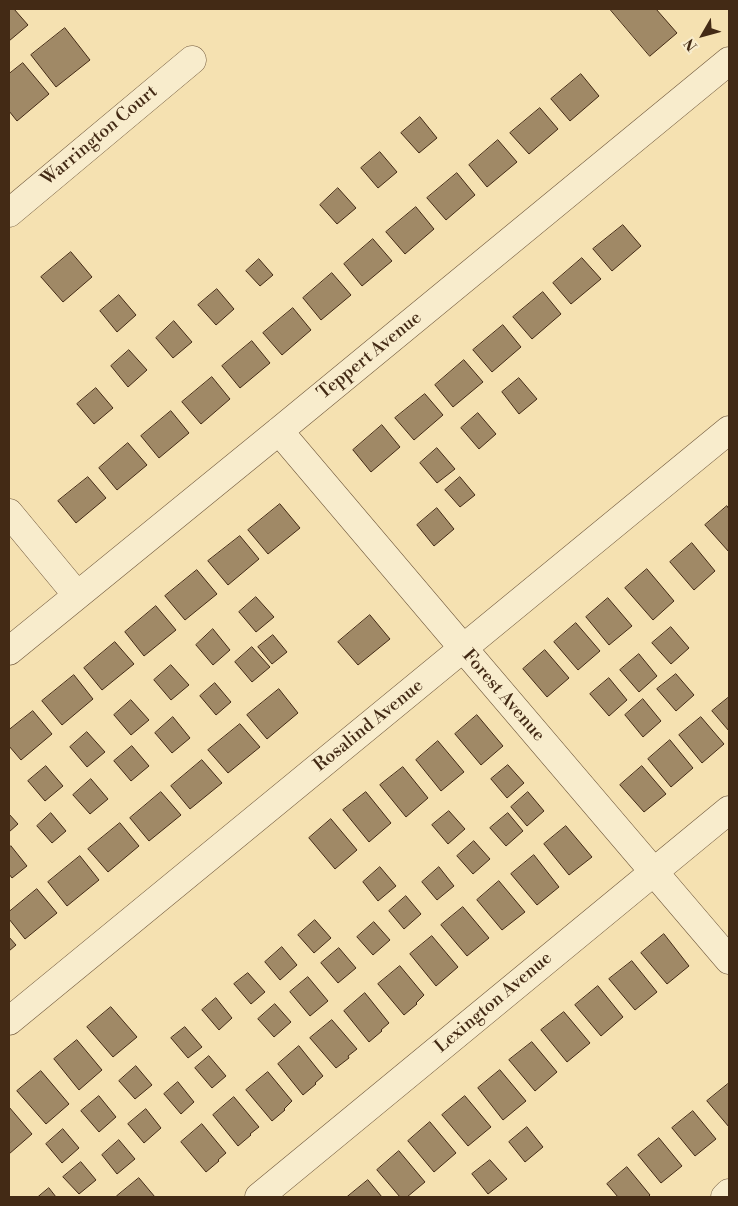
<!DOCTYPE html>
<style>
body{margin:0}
#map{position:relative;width:738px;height:1206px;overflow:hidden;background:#f5e1b1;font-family:"Libre Bodoni",serif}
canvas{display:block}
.frame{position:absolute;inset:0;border:10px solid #432a15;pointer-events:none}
.north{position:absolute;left:678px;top:10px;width:50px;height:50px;-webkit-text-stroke:4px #f8eccc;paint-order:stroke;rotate:232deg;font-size:14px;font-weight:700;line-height:20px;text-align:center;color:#432a15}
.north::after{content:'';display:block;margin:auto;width:18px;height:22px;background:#432a15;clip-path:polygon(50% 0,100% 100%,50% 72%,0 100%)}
</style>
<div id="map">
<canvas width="738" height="1206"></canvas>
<div class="frame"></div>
<div class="north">N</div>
</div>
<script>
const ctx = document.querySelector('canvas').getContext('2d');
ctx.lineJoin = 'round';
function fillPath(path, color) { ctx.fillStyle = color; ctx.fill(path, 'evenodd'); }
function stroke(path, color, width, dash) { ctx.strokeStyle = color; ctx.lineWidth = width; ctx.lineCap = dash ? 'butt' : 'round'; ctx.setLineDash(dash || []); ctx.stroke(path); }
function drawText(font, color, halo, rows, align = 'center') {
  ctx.font = font + ' "Libre Bodoni",serif'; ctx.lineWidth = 4; ctx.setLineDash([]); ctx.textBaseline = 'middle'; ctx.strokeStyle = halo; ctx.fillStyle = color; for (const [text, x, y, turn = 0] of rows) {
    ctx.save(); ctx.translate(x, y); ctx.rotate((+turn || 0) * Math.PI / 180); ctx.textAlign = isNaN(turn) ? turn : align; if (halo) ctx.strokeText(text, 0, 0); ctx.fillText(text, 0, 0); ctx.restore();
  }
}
const building = new Path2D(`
 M 9,9 L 14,9 L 28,25 L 9,41 Z
 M 610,9 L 656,9 L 677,33 L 650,56 Z
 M 65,28 L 90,60 L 56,87 L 31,55 Z
 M 23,63 L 49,94 L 17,121 L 9,111 L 9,74 Z
 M 581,74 L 599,96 L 570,121 L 551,99 Z
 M 540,108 L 558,129 L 529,154 L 510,133 Z
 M 420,117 L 437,138 L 419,153 L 401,133 Z
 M 498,140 L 517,162 L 487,187 L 469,165 Z
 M 380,152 L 397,172 L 378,188 L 361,168 Z
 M 457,173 L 475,195 L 446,220 L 427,198 Z
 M 338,188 L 356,208 L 337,224 L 320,205 Z
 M 416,207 L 434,229 L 405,254 L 386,232 Z
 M 623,225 L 641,246 L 612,271 L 593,249 Z
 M 373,239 L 392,261 L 362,286 L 344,264 Z
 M 71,252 L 92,277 L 63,302 L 41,277 Z
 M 582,258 L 601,279 L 571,304 L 553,283 Z
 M 259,259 L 273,275 L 260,286 L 246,271 Z
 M 332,273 L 351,295 L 321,320 L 303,298 Z
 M 217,289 L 234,309 L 216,325 L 198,305 Z
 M 543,292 L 561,314 L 532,339 L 513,317 Z
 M 119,295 L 136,315 L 117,332 L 100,311 Z
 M 293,308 L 311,330 L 282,355 L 263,333 Z
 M 174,321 L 192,342 L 173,358 L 156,338 Z
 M 503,325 L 521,347 L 492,372 L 473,350 Z
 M 252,341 L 270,363 L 240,388 L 222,366 Z
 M 129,350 L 147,370 L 128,387 L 111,366 Z
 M 464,360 L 483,382 L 453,407 L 435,385 Z
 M 212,377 L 230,399 L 201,424 L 182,402 Z
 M 519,378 L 537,399 L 519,414 L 502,392 Z
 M 96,388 L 113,408 L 94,424 L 77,404 Z
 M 425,394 L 443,415 L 414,440 L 395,418 Z
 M 171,411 L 189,433 L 159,458 L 141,436 Z
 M 478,413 L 496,434 L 479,449 L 461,428 Z
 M 382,425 L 400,447 L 371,472 L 353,450 Z
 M 128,443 L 147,465 L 117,490 L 99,468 Z
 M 437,448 L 455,469 L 437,483 L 420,463 Z
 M 88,477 L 106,498 L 76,523 L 58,501 Z
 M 460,477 L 475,495 L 460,507 L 445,490 Z
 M 280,504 L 300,528 L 268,554 L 248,530 Z
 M 727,506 L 729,509 L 729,552 L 705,525 Z
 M 437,508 L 454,529 L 434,546 L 417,525 Z
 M 240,536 L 259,559 L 228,585 L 208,561 Z
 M 692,543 L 715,571 L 694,590 L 670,562 Z
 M 647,569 L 674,601 L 653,620 L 625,588 Z
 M 197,570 L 217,594 L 185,620 L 165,596 Z
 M 256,597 L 274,617 L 256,632 L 239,612 Z
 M 608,598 L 632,626 L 609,645 L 586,617 Z
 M 156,606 L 176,630 L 144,656 L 125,632 Z
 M 370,615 L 390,639 L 358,665 L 338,642 Z
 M 576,623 L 600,651 L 578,670 L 554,642 Z
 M 671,627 L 689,648 L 671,664 L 652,643 Z
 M 213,629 L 230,650 L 213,665 L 196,645 Z
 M 273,635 L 287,652 L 272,664 L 258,647 Z
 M 115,642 L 134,664 L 102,690 L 84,668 Z
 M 252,647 L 270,667 L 252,682 L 235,662 Z
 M 545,650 L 569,678 L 547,697 L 523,669 Z
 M 639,654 L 657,676 L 639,692 L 620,670 Z
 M 171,665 L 189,685 L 171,700 L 154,680 Z
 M 676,674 L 694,695 L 676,711 L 657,689 Z
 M 74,675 L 93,699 L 62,725 L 42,701 Z
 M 609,678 L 627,700 L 609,716 L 590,694 Z
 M 215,683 L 231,702 L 216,715 L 200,696 Z
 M 279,689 L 298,713 L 267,739 L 247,715 Z
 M 729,697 L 729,731 L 712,711 Z
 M 643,699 L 661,721 L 643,737 L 625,715 Z
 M 131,700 L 149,720 L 131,735 L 114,715 Z
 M 33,711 L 52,734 L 21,760 L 9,746 L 9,730 Z
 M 477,715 L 503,746 L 481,765 L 455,734 Z
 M 173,717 L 190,738 L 172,753 L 155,733 Z
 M 701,717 L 724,744 L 702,763 L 679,735 Z
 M 240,724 L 260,747 L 228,773 L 208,750 Z
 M 87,732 L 105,752 L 87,767 L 70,747 Z
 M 670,740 L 693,768 L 671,787 L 648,759 Z
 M 438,741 L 464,772 L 441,791 L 416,760 Z
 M 132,746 L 149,766 L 131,781 L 114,761 Z
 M 202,760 L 222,783 L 190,809 L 171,786 Z
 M 508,765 L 524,783 L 507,798 L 491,779 Z
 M 46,766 L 63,786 L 45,801 L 28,781 Z
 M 642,766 L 666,794 L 644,812 L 620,785 Z
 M 403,767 L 428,798 L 406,817 L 380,785 Z
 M 91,779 L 108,799 L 90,814 L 73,795 Z
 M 161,792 L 181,815 L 149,841 L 130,818 Z
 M 366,792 L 391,823 L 369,842 L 343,810 Z
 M 528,792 L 544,811 L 527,826 L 511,807 Z
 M 449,811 L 465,829 L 448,844 L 432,825 Z
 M 51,813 L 66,831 L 52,843 L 37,826 Z
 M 508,813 L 523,831 L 506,846 L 490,828 Z
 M 9,814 L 18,824 L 9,832 Z
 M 331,819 L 357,850 L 335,869 L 309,838 Z
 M 120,823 L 139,846 L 108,872 L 88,849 Z
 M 566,826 L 592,857 L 569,875 L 544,844 Z
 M 474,841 L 490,859 L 473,874 L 457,856 Z
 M 11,846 L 27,866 L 12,878 L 9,874 L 9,848 Z
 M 534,855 L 559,887 L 537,905 L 511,874 Z
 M 80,856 L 99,880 L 67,906 L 48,882 Z
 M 380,867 L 396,886 L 378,901 L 363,882 Z
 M 439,867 L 454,886 L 437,900 L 422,882 Z
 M 499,881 L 525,912 L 502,930 L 477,900 Z
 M 37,889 L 57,913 L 25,939 L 9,919 L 9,912 Z
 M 406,896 L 421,914 L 404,929 L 389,911 Z
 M 463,907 L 489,938 L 467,956 L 441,925 Z
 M 315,920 L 331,938 L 314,953 L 298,935 Z
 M 374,922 L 390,940 L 373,955 L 357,937 Z
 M 664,934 L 689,966 L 667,984 L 641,953 Z
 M 432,936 L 458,967 L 436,986 L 410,954 Z
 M 9,937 L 16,945 L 9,951 Z
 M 282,947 L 297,965 L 280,980 L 265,962 Z
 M 339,948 L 356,968 L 338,983 L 321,963 Z
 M 632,961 L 657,992 L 635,1010 L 609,979 Z
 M 400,966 L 424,995 L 416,1003 L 417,1004 L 404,1015 L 378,984 Z
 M 248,973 L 265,992 L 251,1004 L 234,984 Z
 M 308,977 L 328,1001 L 310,1016 L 290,992 Z
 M 598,986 L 623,1017 L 601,1036 L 575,1005 Z
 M 365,993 L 389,1023 L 381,1030 L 382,1031 L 369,1042 L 344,1011 Z
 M 216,998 L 232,1018 L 219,1030 L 202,1010 Z
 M 275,1004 L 291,1022 L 274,1037 L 258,1019 Z
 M 111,1007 L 137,1037 L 113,1057 L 87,1027 Z
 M 564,1012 L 590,1043 L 567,1062 L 541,1030 Z
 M 332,1020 L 357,1049 L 348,1056 L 349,1058 L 336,1068 L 310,1038 Z
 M 185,1027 L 202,1047 L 188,1058 L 171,1038 Z
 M 77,1040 L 102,1070 L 79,1090 L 54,1059 Z
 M 532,1042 L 557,1072 L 535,1091 L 509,1060 Z
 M 299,1046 L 323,1076 L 315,1083 L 316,1084 L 303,1095 L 278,1064 Z
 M 209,1056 L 226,1076 L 212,1088 L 195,1068 Z
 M 136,1066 L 152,1085 L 135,1099 L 119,1081 Z
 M 500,1070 L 526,1101 L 503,1120 L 478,1088 Z
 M 41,1071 L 69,1104 L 46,1124 L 17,1091 Z
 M 268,1072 L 292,1101 L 284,1109 L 285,1110 L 272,1121 L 246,1090 Z
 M 178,1082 L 194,1102 L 181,1114 L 164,1094 Z
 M 728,1084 L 729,1085 L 729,1127 L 707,1101 Z
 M 99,1096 L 116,1117 L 99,1132 L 81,1111 Z
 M 465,1096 L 491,1127 L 468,1146 L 442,1115 Z
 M 234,1097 L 259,1127 L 250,1134 L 251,1135 L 238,1146 L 213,1115 Z
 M 9,1107 L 32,1134 L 9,1154 Z
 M 146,1109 L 161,1128 L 144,1143 L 128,1124 Z
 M 693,1111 L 716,1139 L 695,1156 L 672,1128 Z
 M 430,1122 L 456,1153 L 434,1172 L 408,1141 Z
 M 202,1124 L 226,1153 L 218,1160 L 219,1161 L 206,1172 L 181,1142 Z
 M 527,1127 L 543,1147 L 525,1162 L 509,1142 Z
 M 63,1129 L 79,1148 L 62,1163 L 46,1144 Z
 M 659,1138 L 682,1166 L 661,1183 L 638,1155 Z
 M 119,1140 L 135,1159 L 117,1174 L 102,1155 Z
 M 399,1151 L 425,1182 L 407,1197 L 400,1197 L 377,1170 Z
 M 490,1160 L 507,1179 L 488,1194 L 472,1174 Z
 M 81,1162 L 96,1180 L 79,1194 L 63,1177 Z
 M 627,1167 L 650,1195 L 648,1197 L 618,1197 L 607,1184 Z
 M 139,1178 L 155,1197 L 119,1197 L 117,1196 Z
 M 368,1180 L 382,1197 L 347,1197 Z
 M 49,1188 L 56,1197 L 38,1197 Z`);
const minor = new Path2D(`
 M 9,213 L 192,60
 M 279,431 L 463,648 L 729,960
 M 9,513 L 77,595
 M 9,651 L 279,431 L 729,61
 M 9,1021 L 729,430
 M 259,1197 L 729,810
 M 725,1197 L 729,1193`);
const streetNames = [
 ["Warrington Court",100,136,-40],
 ["Teppert Avenue",370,356,-39],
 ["Forest Avenue",503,696,49],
 ["Rosalind Avenue",369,726,-39],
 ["Lexington Avenue",494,1003,-40]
];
fillPath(building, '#a08966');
stroke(building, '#432a15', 1);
stroke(minor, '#70583c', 29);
stroke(minor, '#f8eccc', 28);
drawText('18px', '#432a15', '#f8eccc', streetNames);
</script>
